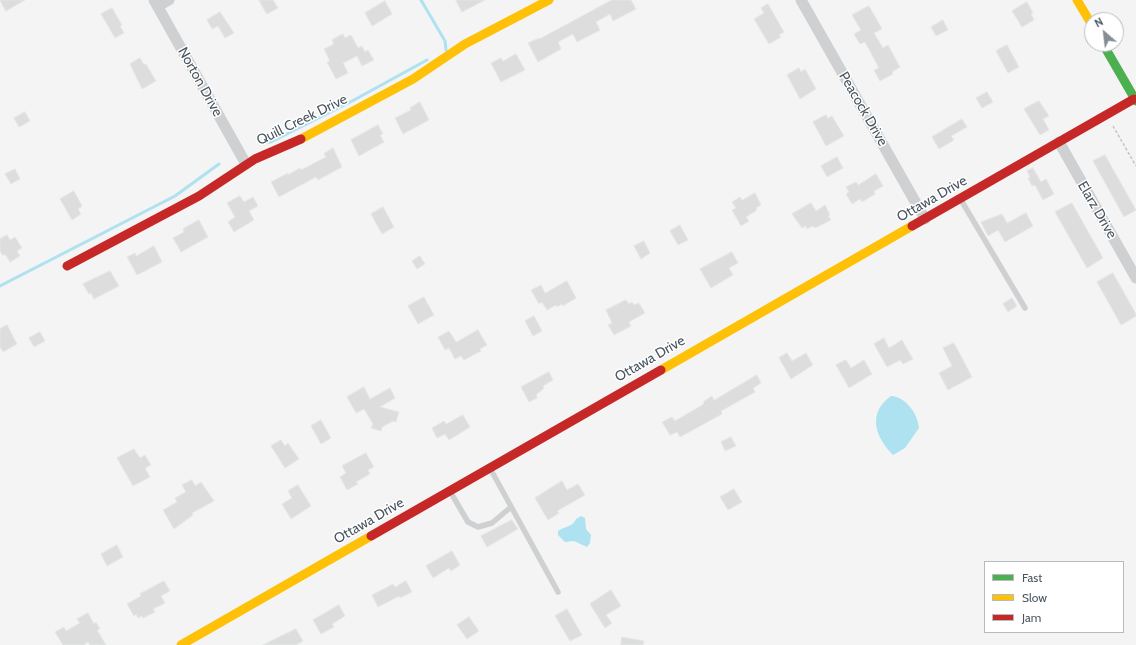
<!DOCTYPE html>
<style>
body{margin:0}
#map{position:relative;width:1136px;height:645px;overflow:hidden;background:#f4f4f4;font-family:Cabin,sans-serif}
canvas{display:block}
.legend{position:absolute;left:984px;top:561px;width:140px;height:72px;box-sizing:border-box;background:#fff;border:1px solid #b7bbc0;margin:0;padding:5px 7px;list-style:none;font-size:12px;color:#4a5661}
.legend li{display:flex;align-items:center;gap:8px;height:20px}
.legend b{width:20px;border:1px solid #b7bbc0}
.north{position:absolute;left:1084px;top:12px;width:40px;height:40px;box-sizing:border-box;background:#fff;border:1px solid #b7bbc0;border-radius:50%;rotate:332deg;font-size:11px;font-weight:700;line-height:16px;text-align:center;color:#4a5661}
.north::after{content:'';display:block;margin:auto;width:14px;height:18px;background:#868d94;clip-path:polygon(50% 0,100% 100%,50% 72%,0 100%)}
</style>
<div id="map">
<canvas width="1136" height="645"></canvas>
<ul class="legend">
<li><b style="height:5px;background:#4caf50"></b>Fast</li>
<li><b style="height:5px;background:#ffc107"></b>Slow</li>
<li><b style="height:5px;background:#c62828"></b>Jam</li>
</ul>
<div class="north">N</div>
</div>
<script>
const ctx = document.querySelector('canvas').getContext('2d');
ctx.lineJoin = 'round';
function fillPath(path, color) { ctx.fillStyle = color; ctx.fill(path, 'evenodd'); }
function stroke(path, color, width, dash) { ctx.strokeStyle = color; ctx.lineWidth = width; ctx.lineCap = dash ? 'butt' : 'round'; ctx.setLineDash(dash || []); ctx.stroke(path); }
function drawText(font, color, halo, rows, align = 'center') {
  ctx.font = font + ' Cabin,sans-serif'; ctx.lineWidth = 3; ctx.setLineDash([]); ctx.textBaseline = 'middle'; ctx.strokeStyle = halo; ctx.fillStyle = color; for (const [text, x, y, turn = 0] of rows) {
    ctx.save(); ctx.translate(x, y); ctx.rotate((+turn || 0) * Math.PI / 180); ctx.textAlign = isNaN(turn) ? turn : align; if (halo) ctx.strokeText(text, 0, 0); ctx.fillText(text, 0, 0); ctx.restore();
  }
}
const water = new Path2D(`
 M 891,396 C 906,397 918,414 919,428 L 905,448 L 893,455 C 875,437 867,413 891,396 Z
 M 581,516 L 585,518 L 586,529 L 591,535 L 590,543 L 587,547 L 574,541 L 565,542 L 558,535 L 558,531 C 564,526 572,528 576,519 Z`);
const stream = new Path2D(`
 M 421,0 L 445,41 L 446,50
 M 259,142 L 271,142 L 354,100 L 427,60
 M 0,286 L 175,196 L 219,164`);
const building = new Path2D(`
 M 0,0 L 25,0 L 6,11 Z
 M 259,0 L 273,0 L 278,8 L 267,14 Z
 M 456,0 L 485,0 L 462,12 Z
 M 612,0 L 631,0 L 636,9 L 613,21 L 610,14 L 596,22 L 600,30 L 577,42 L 573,34 L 558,42 L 561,49 L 538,62 L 528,43 L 539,38 L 539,39 Z
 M 385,1 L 392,14 L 372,26 L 365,13 Z
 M 1027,2 L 1033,13 L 1031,14 L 1034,20 L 1022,27 L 1012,11 Z
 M 768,4 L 784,32 L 779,35 L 781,37 L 769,44 L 754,19 L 764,13 L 761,8 Z
 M 869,6 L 882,29 L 874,33 L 883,48 L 888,45 L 900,67 L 892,72 L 893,74 L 880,81 L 874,70 L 879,68 L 865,42 L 860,44 L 854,34 L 861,30 L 852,15 Z
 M 112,8 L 122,25 L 120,26 L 124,33 L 115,38 L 101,14 Z
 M 220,12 L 234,33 L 225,38 L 218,26 L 212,29 L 207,20 Z
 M 943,20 L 948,30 L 936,36 L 931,27 Z
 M 343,34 L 345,38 L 351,35 L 358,48 L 362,46 L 365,52 L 368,50 L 374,60 L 362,66 L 357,56 L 343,63 L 348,73 L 336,79 L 327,62 L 330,61 L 324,49 L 334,44 L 332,40 Z
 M 1007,45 L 1019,67 L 1008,73 L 996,51 Z
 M 516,54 L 525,70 L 501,82 L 491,63 L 501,58 L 503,61 Z
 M 140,58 L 144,65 L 146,64 L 156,81 L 142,89 L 130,64 Z
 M 799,68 L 801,72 L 805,69 L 816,89 L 800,99 L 787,75 Z
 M 987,92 L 993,102 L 982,108 L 976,98 Z
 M 1039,101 L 1049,116 L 1043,119 L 1049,130 L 1040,135 L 1024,109 Z
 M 420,102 L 429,120 L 403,134 L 395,118 L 411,110 L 410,108 Z
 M 25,112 L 30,121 L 19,127 L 14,118 Z
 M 826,115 L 828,118 L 832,116 L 844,136 L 826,146 L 813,122 Z
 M 962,119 L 967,127 L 951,136 L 954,140 L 939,149 L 932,137 Z
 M 378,125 L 383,134 L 380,135 L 384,142 L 359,156 L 351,140 Z
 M 333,148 L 342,167 L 318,180 L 316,177 L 279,197 L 271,182 L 288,173 L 288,175 L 300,168 L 301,170 L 326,157 L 324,154 Z
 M 1105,155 L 1136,210 L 1124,217 L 1093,161 Z
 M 837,157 L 843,168 L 827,177 L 821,166 Z
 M 1033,168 L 1041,182 L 1046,179 L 1054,194 L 1043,200 L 1035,185 L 1032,186 L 1028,178 L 1030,177 L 1027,171 Z
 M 15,169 L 20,179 L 11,184 L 5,174 Z
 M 876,174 L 883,186 L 874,191 L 875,194 L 862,202 L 860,199 L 852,204 L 846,194 L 849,192 L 846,187 L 856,182 L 858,185 Z
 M 74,191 L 82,206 L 78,209 L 81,214 L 72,220 L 60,199 Z
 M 755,193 L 761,205 L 756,208 L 757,210 L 746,217 L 749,221 L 741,226 L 732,210 L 736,208 L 732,202 L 740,197 L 742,200 Z
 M 240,196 L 244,202 L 253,197 L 258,206 L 249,211 L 254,220 L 234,232 L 228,222 L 235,217 L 227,203 Z
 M 811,203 L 816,211 L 825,205 L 830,215 L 828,216 L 831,220 L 815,228 L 813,226 L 807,229 L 806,226 L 802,228 L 792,214 Z
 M 1072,203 L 1103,258 L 1087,268 L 1055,212 Z
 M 383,207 L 394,227 L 382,234 L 371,214 Z
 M 1026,213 L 1033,226 L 1005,242 L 998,230 L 988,236 L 981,222 L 1002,214 L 1007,223 Z
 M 199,220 L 208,237 L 181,252 L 173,238 L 184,232 L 183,229 Z
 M 680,225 L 688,240 L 678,245 L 670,231 Z
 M 7,235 L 10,240 L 15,237 L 22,248 L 17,251 L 20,256 L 10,262 L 5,254 L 3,256 L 0,251 L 0,239 Z
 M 644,241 L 650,253 L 641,259 L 634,246 Z
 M 154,246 L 162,262 L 137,275 L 127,257 L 135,253 L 136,256 Z
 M 732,252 L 738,263 L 729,268 L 733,275 L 711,288 L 700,269 Z
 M 420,256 L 425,264 L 417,269 L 412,261 Z
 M 110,271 L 119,286 L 94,299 L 91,293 L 89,294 L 83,284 Z
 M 1113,273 L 1136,314 L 1136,316 L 1121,325 L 1097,282 Z
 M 567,281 L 576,298 L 563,306 L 562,304 L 557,307 L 556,305 L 547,310 L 542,302 L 539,304 L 531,290 L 541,285 L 545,293 Z
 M 424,297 L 434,315 L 418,324 L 408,306 Z
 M 1012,298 L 1017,306 L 1008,312 L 1003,304 Z
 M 626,300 L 629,304 L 632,302 L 634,305 L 639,303 L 645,313 L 629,322 L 631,326 L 614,335 L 608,325 L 612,323 L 606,310 Z
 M 534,316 L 542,331 L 533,336 L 525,321 Z
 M 7,325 L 17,344 L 3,352 L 0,347 L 0,329 Z
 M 478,330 L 487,345 L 480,349 L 481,351 L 464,360 L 461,356 L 455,359 L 449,348 L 445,350 L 438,337 L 449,331 L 456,342 Z
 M 40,332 L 45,341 L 34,347 L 29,338 Z
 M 884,338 L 889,348 L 902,340 L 913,359 L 903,364 L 900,360 L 887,367 L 874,344 Z
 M 954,343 L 972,377 L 948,390 L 939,373 L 952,366 L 943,348 Z
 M 787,353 L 792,361 L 806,353 L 813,365 L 791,379 L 779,358 Z
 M 846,360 L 851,368 L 864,360 L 872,374 L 849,388 L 836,365 Z
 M 549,372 L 553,380 L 543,386 L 544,388 L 536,395 L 537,398 L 529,402 L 521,387 Z
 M 757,375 L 761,383 L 753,388 L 755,392 L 721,411 L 722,414 L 680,437 L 677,432 L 670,435 L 662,422 L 672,417 L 675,421 L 704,404 L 703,402 L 712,396 L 714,400 Z
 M 364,387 L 370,399 L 390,388 L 395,398 L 380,407 L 399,412 L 396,422 L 393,421 L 382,427 L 381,431 L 371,428 L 373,424 L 364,409 L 356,413 L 347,397 Z
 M 463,415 L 470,427 L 449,440 L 445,434 L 437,438 L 432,428 L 444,421 L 446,424 Z
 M 321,420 L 331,438 L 321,444 L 311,426 Z
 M 731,437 L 736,446 L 725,451 L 721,442 Z
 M 281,440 L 285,446 L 288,443 L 299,459 L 285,468 L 271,446 Z
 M 134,449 L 140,458 L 145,455 L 151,465 L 145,468 L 150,477 L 133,486 L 117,458 Z
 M 366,453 L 374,467 L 368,470 L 370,474 L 356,482 L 358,484 L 347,490 L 340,477 L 346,473 L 342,466 Z
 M 192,480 L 195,486 L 201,482 L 214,501 L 192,513 L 193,515 L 174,529 L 163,510 L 177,502 L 175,498 L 186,492 L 182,485 Z
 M 562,481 L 567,490 L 578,484 L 585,495 L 557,511 L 559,513 L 548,520 L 535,498 Z
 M 298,485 L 311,506 L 291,519 L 282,504 L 292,498 L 288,491 Z
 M 734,489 L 742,502 L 728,510 L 720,497 Z
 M 512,520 L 518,529 L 487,547 L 481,536 Z
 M 117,545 L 123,557 L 107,566 L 101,554 Z
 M 452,551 L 460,565 L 451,571 L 449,568 L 433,578 L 426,566 Z
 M 164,581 L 170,591 L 161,596 L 165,603 L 153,609 L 155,612 L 143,618 L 142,616 L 138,618 L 136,614 L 134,616 L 127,604 L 141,596 L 140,594 Z
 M 406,581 L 412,592 L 400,598 L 399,596 L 378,607 L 372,595 L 393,584 L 395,587 Z
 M 611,590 L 621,606 L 606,615 L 612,623 L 605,628 L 590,604 Z
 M 339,605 L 345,616 L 332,624 L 334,627 L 321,634 L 313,620 Z
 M 567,609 L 582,635 L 570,641 L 555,616 Z
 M 88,613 L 94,624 L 96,622 L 100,629 L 97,630 L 106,645 L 90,645 L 88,642 L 84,645 L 63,645 L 55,632 L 64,627 L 66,631 L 80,623 L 77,619 Z
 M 469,617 L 479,631 L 467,639 L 457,625 Z
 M 296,629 L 303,641 L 296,645 L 263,645 Z
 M 622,637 L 644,641 L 643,645 L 621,645 Z`);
const path = new Path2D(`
 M 1113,126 L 1136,166`);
const lane = new Path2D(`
 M 961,200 L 1025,308
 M 491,470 L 558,592
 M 451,493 L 468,522 L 478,527 L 492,523 L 511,507`);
const street = new Path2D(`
 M 154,0 L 246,164
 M 801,0 L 925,219
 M 158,6 L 169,0
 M 1059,142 L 1136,278`);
const fast = new Path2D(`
 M 1103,44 L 1136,101`);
const slow = new Path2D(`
 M 1077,0 L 1092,25
 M 301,139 L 413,79 L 465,44 L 549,0
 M 661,370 L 912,226
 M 181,645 L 371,536`);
const jam = new Path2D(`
 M 912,226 L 1134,99
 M 67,266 L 199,196 L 255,159 L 301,139
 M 371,536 L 661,370`);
const streetNames = [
 ["Norton Drive",200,82,61],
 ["Peacock Drive",863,109,60],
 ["Quill Creek Drive",302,120,-26],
 ["Ottawa Drive",932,199,-30],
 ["Elarz Drive",1097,210,60],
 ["Ottawa Drive",650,359,-30],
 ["Ottawa Drive",369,521,-30]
];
fillPath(water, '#aee2f0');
stroke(stream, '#aee2f0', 3);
fillPath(building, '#ddddde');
stroke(building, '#e5e6e7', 1);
stroke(path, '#bcc7c4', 1.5, [3, 2]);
stroke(lane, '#ced0d2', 5.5);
stroke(street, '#ced0d2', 11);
stroke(fast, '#4caf50', 9);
stroke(slow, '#ffc107', 9);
stroke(jam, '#c62828', 9);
drawText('14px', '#4a5661', '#fff', streetNames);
</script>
